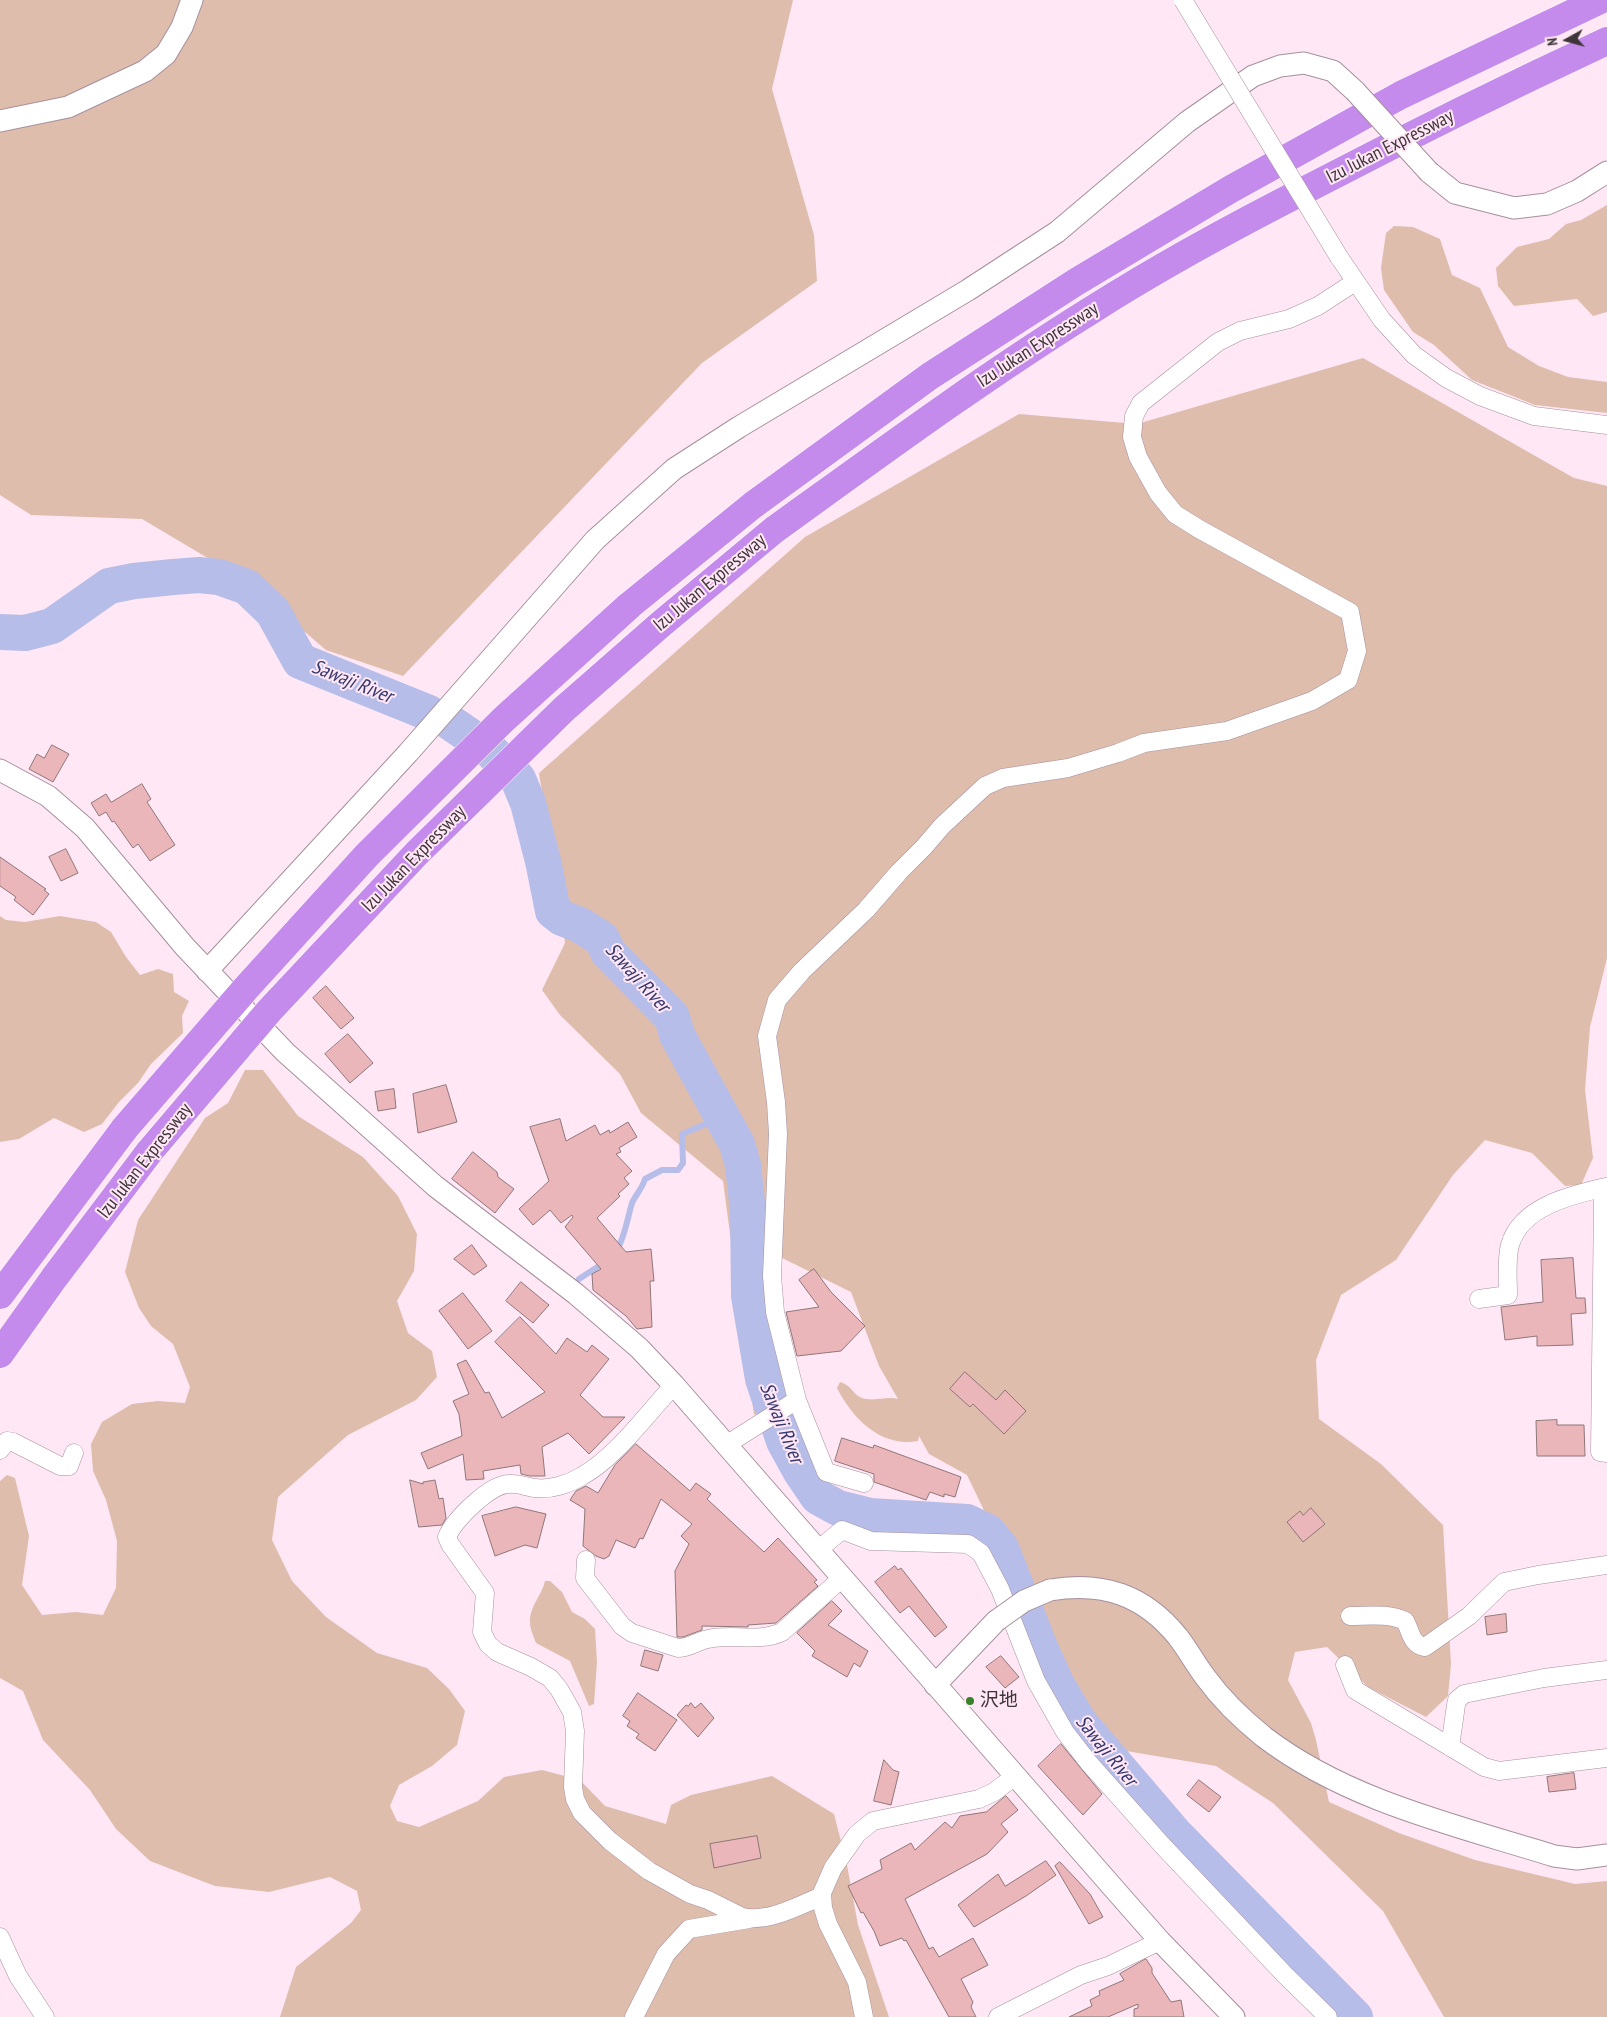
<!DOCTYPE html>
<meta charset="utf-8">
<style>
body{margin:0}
#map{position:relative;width:1607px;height:2017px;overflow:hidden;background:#ffe7f5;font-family:"PT Sans Narrow",sans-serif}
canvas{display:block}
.north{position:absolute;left:1542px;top:15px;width:50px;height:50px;-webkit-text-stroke:4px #ffe7f5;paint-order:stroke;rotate:263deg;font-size:14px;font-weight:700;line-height:20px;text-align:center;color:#3e353a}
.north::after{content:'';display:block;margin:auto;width:18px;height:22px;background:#3e353a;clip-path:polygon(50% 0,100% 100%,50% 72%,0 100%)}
</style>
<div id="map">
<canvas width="1607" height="2017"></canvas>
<div class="north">N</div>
</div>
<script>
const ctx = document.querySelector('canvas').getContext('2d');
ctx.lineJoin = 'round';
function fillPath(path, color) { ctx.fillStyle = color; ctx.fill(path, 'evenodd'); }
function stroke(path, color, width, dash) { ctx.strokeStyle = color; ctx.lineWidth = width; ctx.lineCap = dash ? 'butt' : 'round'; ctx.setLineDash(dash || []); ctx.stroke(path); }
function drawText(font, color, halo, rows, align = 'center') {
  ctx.font = font + ' "PT Sans Narrow","Noto Sans JP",sans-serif'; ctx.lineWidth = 4; ctx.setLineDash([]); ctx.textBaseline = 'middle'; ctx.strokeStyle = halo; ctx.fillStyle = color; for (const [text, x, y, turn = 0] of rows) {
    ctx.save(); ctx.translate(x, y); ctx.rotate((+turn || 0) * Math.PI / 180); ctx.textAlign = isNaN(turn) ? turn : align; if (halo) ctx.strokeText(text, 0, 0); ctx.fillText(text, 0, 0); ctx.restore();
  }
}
const green = new Path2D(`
 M 0,0 L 793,0 L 772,89 L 814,235 L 817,281 L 702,363 L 403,676 L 326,650 L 243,579 L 142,519 L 31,515 L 0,495 Z
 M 1607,205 L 1607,312 L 1593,316 L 1577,299 L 1514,306 L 1498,286 L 1496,268 L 1517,247 L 1549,239 L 1566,224 L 1581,220 Z
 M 1394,226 L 1413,227 L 1440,239 L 1452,275 L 1480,288 L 1508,347 L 1539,366 L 1568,377 L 1607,382 L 1607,413 L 1535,405 L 1472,380 L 1434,345 L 1413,332 L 1384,290 L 1381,268 L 1386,233 Z
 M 1363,358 L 1574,478 L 1607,486 L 1607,958 L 1590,1027 L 1585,1090 L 1593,1158 L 1581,1185 L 1565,1186 L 1532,1153 L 1485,1140 L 1453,1175 L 1396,1260 L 1341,1295 L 1316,1360 L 1319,1419 L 1381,1464 L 1443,1525 L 1451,1664 L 1448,1696 L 1426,1717 L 1368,1687 L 1327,1647 L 1295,1652 L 1288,1680 L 1311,1723 L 1316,1740 L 1329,1802 L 1399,1833 L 1475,1860 L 1575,1884 L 1607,1881 L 1607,2017 L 1444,2017 L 1383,1911 L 1273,1803 L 1216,1766 L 1114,1749 L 1047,1641 L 967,1475 L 929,1454 L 919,1436 L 918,1441 C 881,1448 852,1418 837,1388 L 840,1382 C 853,1386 853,1395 862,1398 C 874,1402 887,1396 898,1399 L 879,1366 L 851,1292 L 770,1252 L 788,1395 L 754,1415 L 723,1181 L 641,1113 L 620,1074 L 560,1015 L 542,990 L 565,943 L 539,773 L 805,537 L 1019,414 L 1137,424 Z
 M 0,916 L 6,920 L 25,922 L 60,916 L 96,922 L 111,932 L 126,957 L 140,975 L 158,969 L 173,974 L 174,992 L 189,1001 L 182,1016 L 183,1033 L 151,1064 L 138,1083 L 119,1102 L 102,1124 L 84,1132 L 54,1118 L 19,1139 L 0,1142 Z
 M 245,1070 L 263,1070 L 298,1116 L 363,1157 L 398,1196 L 417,1234 L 414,1271 L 397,1301 L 408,1333 L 432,1351 L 437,1377 L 416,1400 L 348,1435 L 278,1497 L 272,1540 L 292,1581 L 326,1617 L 377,1653 L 427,1668 L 449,1689 L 465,1711 L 457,1745 L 432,1766 L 399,1785 L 390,1806 L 397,1821 L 419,1827 L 478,1801 L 504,1777 L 542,1770 L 580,1780 L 605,1806 L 666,1824 L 671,1805 L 691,1795 L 772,1776 L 834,1814 L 847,1865 L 858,1925 L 889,2017 L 280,2017 L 296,1967 L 351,1923 L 361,1910 L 357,1891 L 330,1877 L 269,1892 L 215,1886 L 150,1861 L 116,1829 L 90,1790 L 43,1740 L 23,1691 L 0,1678 L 0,1481 L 7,1475 L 15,1478 L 29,1536 L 22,1585 L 42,1615 L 76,1612 L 103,1615 L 116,1588 L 117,1541 L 106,1500 L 93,1471 L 91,1444 L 102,1422 L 132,1404 L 158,1401 L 185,1403 L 190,1387 L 173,1344 L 151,1326 L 139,1308 L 125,1272 L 138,1220 L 205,1118 L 228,1103 Z
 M 545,1581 L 550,1581 L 562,1592 L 572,1612 L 585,1619 L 595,1629 L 597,1662 L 594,1704 L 589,1706 L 570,1661 L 536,1643 C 534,1637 530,1629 530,1623 C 529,1607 542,1595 545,1581 Z`);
const stream = new Path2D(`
 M 616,1252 C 625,1237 627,1220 632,1203 C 636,1194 642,1189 645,1179 L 662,1170 L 678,1170 L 683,1163 L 682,1134 L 722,1117
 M 579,1279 L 605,1262`);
const river = new Path2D(`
 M 0,632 L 25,633 L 52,626 L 109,586 L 134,581 L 173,577 L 199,575 L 219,577 L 247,587 L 273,612 L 300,661 L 429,713
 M 451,723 L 489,749 L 518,779 L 528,803 L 543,861 L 553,911 L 562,918 L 580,925 L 602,939 L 608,952 L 672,1017 L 677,1035 L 737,1144 L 743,1165 L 748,1212 L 749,1296 L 763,1379 L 784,1441 L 801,1472 L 818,1497 L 838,1508 L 870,1516 L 967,1522 L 988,1532 L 1001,1548 L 1041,1650 L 1057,1685 L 1079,1722 L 1174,1833 L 1355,2017`);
const building = new Path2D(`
 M 52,745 L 69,754 L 53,782 L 29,769 L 37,754 L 44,758 Z
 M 142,784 L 151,799 L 147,802 L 175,845 L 150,861 L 138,844 L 133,848 L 114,821 L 112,822 L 106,812 L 99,816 L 91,803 L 106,794 L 111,802 Z
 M 66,849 L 78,873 L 61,881 L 49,857 Z
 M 0,857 L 46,889 L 44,890 L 49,894 L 33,915 L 14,900 L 16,897 L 0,886 Z
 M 326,986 L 354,1018 L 341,1029 L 313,998 Z
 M 348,1034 L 373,1063 L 350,1083 L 325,1054 Z
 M 446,1085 L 457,1122 L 418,1133 L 413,1094 Z
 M 394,1089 L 396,1108 L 378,1111 L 375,1092 Z
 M 560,1119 L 566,1141 L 595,1125 L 600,1135 L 609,1130 L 610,1133 L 628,1122 L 637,1137 L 619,1148 L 621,1152 L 616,1154 L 632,1171 L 624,1178 L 629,1184 L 618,1194 L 620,1196 L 597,1218 L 626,1252 L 651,1249 L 654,1281 L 650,1281 L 652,1327 L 637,1329 L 626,1316 L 593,1290 L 592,1274 L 601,1269 L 565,1227 L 573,1217 L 572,1215 L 561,1223 L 550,1210 L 533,1225 L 519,1209 L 549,1181 L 530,1127 Z
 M 473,1152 L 497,1172 L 498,1177 L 514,1189 L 495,1213 L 452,1179 Z
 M 472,1245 L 487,1266 L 474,1275 L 454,1259 Z
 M 1573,1258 L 1576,1298 L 1585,1298 L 1586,1313 L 1571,1314 L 1573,1345 L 1537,1346 L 1537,1336 L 1505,1340 L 1501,1307 L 1543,1302 L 1541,1260 Z
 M 814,1269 L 831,1292 L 865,1326 L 841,1351 L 797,1356 L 786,1312 L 819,1307 L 799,1280 Z
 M 521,1282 L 549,1305 L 533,1323 L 506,1301 Z
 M 463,1293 L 492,1331 L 468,1349 L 439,1311 Z
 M 520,1317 L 556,1354 L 567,1338 L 587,1352 L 592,1345 L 609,1359 L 580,1395 L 603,1417 L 625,1417 L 589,1454 L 568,1433 L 542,1447 L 545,1476 L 530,1476 L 521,1474 L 520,1465 L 483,1471 L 484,1479 L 466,1480 L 463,1454 L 428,1469 L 421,1453 L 462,1436 L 459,1414 L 453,1401 L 469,1394 L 457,1364 L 466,1360 L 485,1393 L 489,1392 L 502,1418 L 545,1392 L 495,1342 Z
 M 965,1372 L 996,1400 L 1005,1390 L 1026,1411 L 1004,1434 L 973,1404 L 970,1407 L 950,1389 Z
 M 1557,1420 L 1557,1425 L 1584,1425 L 1585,1456 L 1537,1456 L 1536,1421 Z
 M 842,1438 L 873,1448 L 874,1445 L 961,1477 L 955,1497 L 944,1494 L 944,1497 L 930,1492 L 926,1500 L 874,1482 L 874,1474 L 835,1461 Z
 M 636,1444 L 690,1491 L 696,1483 L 711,1494 L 707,1499 L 764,1552 L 778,1538 L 817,1580 L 814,1582 L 818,1586 L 776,1623 L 748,1625 L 748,1627 L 702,1626 L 702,1630 L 683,1637 L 677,1637 L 675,1571 L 689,1544 L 681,1536 L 692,1524 L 661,1499 L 643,1539 L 640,1538 L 635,1548 L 616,1540 L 609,1556 L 604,1559 L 596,1556 L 583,1546 L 585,1509 L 570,1500 L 576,1491 L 586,1486 L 598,1493 L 615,1465 Z
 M 410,1480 L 423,1484 L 423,1482 L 435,1480 L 439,1499 L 443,1498 L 446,1518 L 442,1525 L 419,1527 Z
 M 516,1507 L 546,1514 L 537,1548 L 525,1545 L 495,1556 L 482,1516 Z
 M 1311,1508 L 1325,1524 L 1303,1542 L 1287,1522 L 1300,1511 L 1303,1515 Z
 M 895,1566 L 898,1570 L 901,1568 L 947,1627 L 935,1637 L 909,1606 L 900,1613 L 875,1582 Z
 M 832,1601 L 842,1611 L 828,1625 L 868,1651 L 860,1667 L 854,1663 L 847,1677 L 812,1656 L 815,1651 L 797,1633 Z
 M 1506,1614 L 1507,1632 L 1487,1635 L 1485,1617 Z
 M 645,1650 L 663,1655 L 658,1671 L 641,1666 Z
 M 1001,1656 L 1019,1677 L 1005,1688 L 986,1667 Z
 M 638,1693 L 677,1720 L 655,1751 L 636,1738 L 639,1734 L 627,1726 L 630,1721 L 623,1716 Z
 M 691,1703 L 695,1708 L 701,1703 L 714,1718 L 698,1737 L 677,1715 L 686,1705 L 688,1706 Z
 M 1061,1744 L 1102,1794 L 1083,1815 L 1038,1766 Z
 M 884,1760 L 893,1770 L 899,1772 L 891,1805 L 874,1801 Z
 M 1574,1773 L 1576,1789 L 1549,1792 L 1547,1777 Z
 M 1199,1780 L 1221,1797 L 1209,1812 L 1187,1795 Z
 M 1006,1796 L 1018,1810 L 1001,1824 L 1008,1832 L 987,1854 L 905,1899 L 929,1949 L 933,1947 L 939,1957 L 973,1938 L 988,1965 L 961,1979 L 973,2002 L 971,2007 L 976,2017 L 949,2017 L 906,1940 L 904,1941 L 902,1938 L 880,1946 L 874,1931 L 863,1912 L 861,1913 L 848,1886 L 882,1869 L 880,1860 L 911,1843 L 915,1850 L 945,1822 L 952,1828 L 960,1816 L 986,1812 Z
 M 757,1836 L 761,1858 L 714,1868 L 710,1844 Z
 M 1046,1861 L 1056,1875 L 1026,1896 L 974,1927 L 958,1905 L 998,1874 L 1005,1886 Z
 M 1060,1862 L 1090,1894 L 1103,1917 L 1089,1924 L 1055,1866 Z
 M 1146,1959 L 1152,1968 L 1152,1973 L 1171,2002 L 1181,2000 L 1184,2017 L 1134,2017 L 1134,2009 L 1138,2008 L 1138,2004 L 1108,2017 L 1069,2017 L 1092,2006 L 1090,2000 L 1100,1995 L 1099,1991 L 1124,1980 L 1120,1974 Z`);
const minor = new Path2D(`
 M 1339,257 L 1382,320 L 1414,355 L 1446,378 L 1480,396 L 1534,416 L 1607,425
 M 1607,1187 L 1603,1200 L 1600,1452 L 1607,1453
 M 1479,1299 L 1508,1295 C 1508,1279 1506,1260 1510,1245 C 1521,1206 1572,1195 1606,1187
 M 674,1385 C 647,1414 616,1457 582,1476 C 569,1484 551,1490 535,1488 C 526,1487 518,1483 509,1484 C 490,1484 454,1520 447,1537 L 450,1544 L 485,1593 L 482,1632 L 488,1644 L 497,1652 L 531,1667 L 550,1678 L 559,1689 L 572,1712 L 575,1731 L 573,1787 L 575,1799 L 582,1813 L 610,1841 L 649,1871 L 690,1894 L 708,1900 L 742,1917 C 768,1923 798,1906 822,1896
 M 726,1445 L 797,1400
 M 0,1450 L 7,1441 L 13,1442 L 60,1466 L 69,1466 L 74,1453
 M 864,1483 L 826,1472 L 797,1400 L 775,1312 L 772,1276 L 778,1134 L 776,1102 L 767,1036 L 777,1000 L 802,971 L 866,910 L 899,872 L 924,847 L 942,826 L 985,786 L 1003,778 L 1068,768 L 1118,753 L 1144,743 L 1227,731 L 1312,701 L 1348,680 L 1357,651 L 1350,612 L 1199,529 L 1175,514 L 1158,493 L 1138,457 L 1132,437 L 1134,416 L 1141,403 L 1218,342 L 1240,331 L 1289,319 L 1318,306 L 1355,282
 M 818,1550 L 842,1530 L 871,1541 L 968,1544 L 981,1553 L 1000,1589 L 1036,1681 L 1065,1732 L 1089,1763 L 1162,1845 L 1285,1975 L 1328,2017
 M 586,1560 L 585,1578 L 622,1626 L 632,1633 L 678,1648 C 689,1648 697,1641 708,1639 C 733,1633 758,1643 782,1632 L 842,1578
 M 1350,1616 C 1368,1616 1388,1613 1405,1621 C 1411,1631 1411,1645 1425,1647 L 1469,1616 L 1504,1582 L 1538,1575 L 1607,1565
 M 1345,1665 L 1355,1690 L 1484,1767 L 1499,1771 L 1607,1758
 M 1450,1747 L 1456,1705 L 1457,1700 L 1464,1694 L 1544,1678 L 1607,1670
 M 0,1937 L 18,1976 L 45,2017
 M 634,2017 L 666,1954 L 689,1929 L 749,1919
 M 864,2017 L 857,1982 L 828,1924 L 823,1908 L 822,1893 L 833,1868 L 857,1834 L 873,1821 L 979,1799 L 994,1792 L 1015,1776
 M 998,2017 L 1081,1975 L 1108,1966 L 1160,1941`);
const tertiary = new Path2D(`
 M 0,121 L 68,107 L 145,71 L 166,54 L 182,27 L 192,0
 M 1429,172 L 1455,193 L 1514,208 L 1547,204 L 1577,191 L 1607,172
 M 0,770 L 48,796 L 85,828 L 185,947 L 285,1052 L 435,1186 L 576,1294 L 639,1348 L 674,1385 L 1116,1891 L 1160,1941 L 1234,2017
 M 207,971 L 408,753 L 595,540 L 674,469 L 739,427 L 968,290 L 1057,232 L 1187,122 L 1253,76 L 1280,66 L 1304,63 L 1333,71 L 1355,91
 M 1050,1590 C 1103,1581 1144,1595 1178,1637 C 1188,1650 1196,1665 1206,1678 C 1222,1700 1243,1720 1264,1737 C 1348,1801 1455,1825 1554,1856 L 1577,1859 L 1607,1855
 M 935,1685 L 996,1621`);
const motorway = new Path2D(`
 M 753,505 L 930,376 L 1076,282 L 1231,189 L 1401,95 L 1600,0
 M 774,530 C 878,455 981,379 1090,311 C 1162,265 1238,224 1315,185 C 1411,135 1508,87 1607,41
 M 0,1295 L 125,1128
 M 0,1354 L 54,1278 L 150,1151`);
const minorBridge = new Path2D(`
 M 1183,0 L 1339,257`);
const tertiaryBridge = new Path2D(`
 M 1355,91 L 1429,172
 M 996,1621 L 1024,1601 L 1050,1590`);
const motorwayBridge = new Path2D(`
 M 125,1128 L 247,987 L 367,855 L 504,719 L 630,605 L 753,505
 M 150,1151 L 269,1011 L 417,853 L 564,709 L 661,624 L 774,530`);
const markers = [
 [970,1701,5,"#368129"]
];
const streetNames = [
 ["Izu Jukan Expressway",1390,147,-27],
 ["Izu Jukan Expressway",1038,345,-33],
 ["Izu Jukan Expressway",710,583,-40],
 ["Izu Jukan Expressway",414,859,-46],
 ["Izu Jukan Expressway",145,1161,-52]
];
const poiNames = [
 ["沢地",980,1701]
];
const waterNames = [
 ["Sawaji River",352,682,22],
 ["Sawaji River",637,978,48],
 ["Sawaji River",781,1423,68],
 ["Sawaji River",1106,1751,51]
];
fillPath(green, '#dfbdad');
stroke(stream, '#b6bde8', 6);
stroke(river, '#b6bde8', 36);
fillPath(building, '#eab6ba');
stroke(building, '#907678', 1);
stroke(minor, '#a6909d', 19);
stroke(tertiary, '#a6909d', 23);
stroke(motorway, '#fff', 29);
stroke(minor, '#fff', 18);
stroke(tertiary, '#fff', 21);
stroke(motorway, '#c48bec', 28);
stroke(minorBridge, '#a6909d', 19, []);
stroke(tertiaryBridge, '#a6909d', 23, []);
stroke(motorwayBridge, '#fff', 29, []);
stroke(minorBridge, '#fff', 18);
stroke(tertiaryBridge, '#fff', 21);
stroke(motorwayBridge, '#c48bec', 28);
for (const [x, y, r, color] of markers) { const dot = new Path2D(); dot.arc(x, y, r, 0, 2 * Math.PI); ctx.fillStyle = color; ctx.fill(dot); stroke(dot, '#ffe7f5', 2); }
drawText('19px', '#3e353a', '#ffe7f5', streetNames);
drawText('19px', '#3e353a', '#ffe7f5', poiNames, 'left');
drawText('italic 20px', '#34386d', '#ffe7f5', waterNames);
</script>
